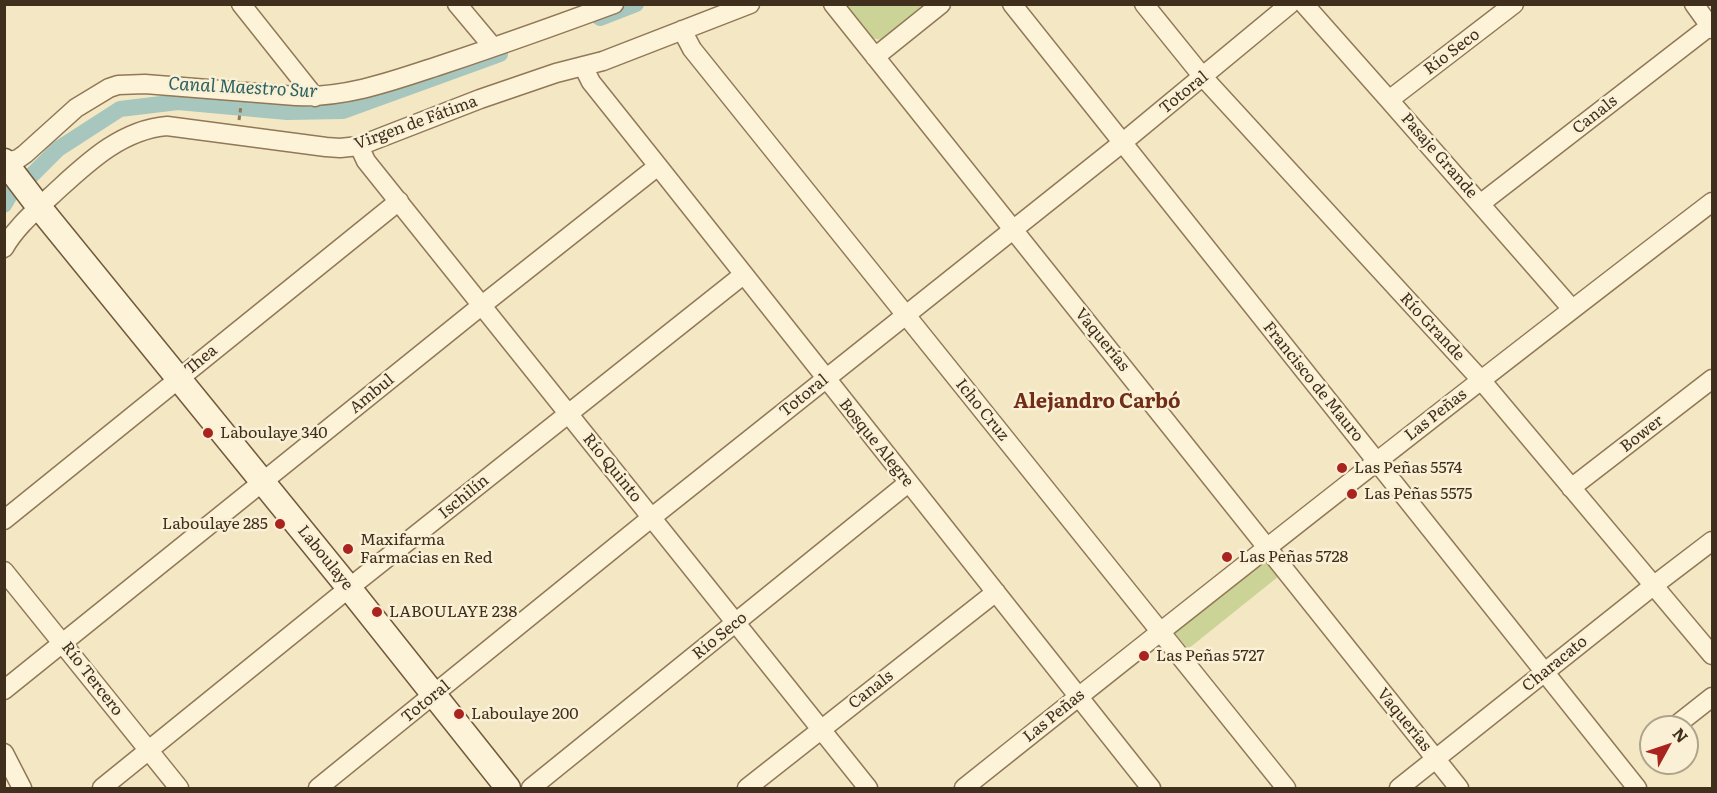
<!DOCTYPE html>
<meta charset="utf-8">
<style>
body{margin:0}
#map{position:relative;width:1717px;height:793px;overflow:hidden;background:#f4e7c4;font-family:Literata,serif}
canvas{display:block}
.frame{position:absolute;inset:0;border:6px solid #402f1d;pointer-events:none}
.north{position:absolute;left:1639px;top:715px;width:60px;height:60px;box-sizing:border-box;background:#faf0d5;border:2px solid #b0a38b;border-radius:50%;rotate:50deg;font-size:16px;font-weight:700;line-height:24px;text-align:center;color:#402f1d}
.north::after{content:'';display:block;margin:auto;width:21px;height:27px;background:#a9231f;clip-path:polygon(50% 0,100% 100%,50% 72%,0 100%)}
</style>
<div id="map">
<canvas width="1717" height="793"></canvas>
<div class="frame"></div>
<div class="north">N</div>
</div>
<script>
const ctx = document.querySelector('canvas').getContext('2d');
ctx.lineJoin = 'round';
function fillPath(path, color) { ctx.fillStyle = color; ctx.fill(path, 'evenodd'); }
function stroke(path, color, width, dash) { ctx.strokeStyle = color; ctx.lineWidth = width; ctx.lineCap = dash ? 'butt' : 'round'; ctx.setLineDash(dash || []); ctx.stroke(path); }
function drawText(font, color, halo, rows, align = 'center') {
  ctx.font = font + ' Literata,serif'; ctx.lineWidth = 5; ctx.setLineDash([]); ctx.textBaseline = 'middle'; ctx.strokeStyle = halo; ctx.fillStyle = color; for (const [text, x, y, turn = 0] of rows) {
    ctx.save(); ctx.translate(x, y); ctx.rotate((+turn || 0) * Math.PI / 180); ctx.textAlign = isNaN(turn) ? turn : align; if (halo) ctx.strokeText(text, 0, 0); ctx.fillText(text, 0, 0); ctx.restore();
  }
}
const green = new Path2D(`
 M 843,5 L 923,5 L 882,40 L 870,38 Z
 M 1267,561 L 1279,576 L 1188,649 L 1175,633 Z`);
const canal = new Path2D(`
 M 600,18 L 636,4
 M 32,175 L 58,149 L 120,109 L 178,102 L 287,112 L 343,111 L 500,54
 M 4,205 L 11,193`);
const path = new Path2D(`
 M 239,120 L 241,106`);
const street = new Path2D(`
 M 241,4 L 315,97
 M 457,4 L 493,47
 M 833,4 L 1459,788
 M 1012,4 L 1637,788
 M 1144,4 L 1203,77 L 1481,380 L 1712,655
 M 1304,4 L 1389,100 L 1572,309
 M 1694,4 L 1712,29
 M 682,30 L 692,49 L 1286,788
 M 875,57 L 941,4
 M 583,66 L 591,82 L 658,166 L 1151,788
 M 1389,100 L 1514,4
 M 359,146 L 366,161 L 868,788
 M 4,163 L 18,159 L 25,154 L 76,108 L 109,88 L 118,85 L 145,84 L 296,96 C 348,98 395,80 444,64 C 501,45 557,25 614,4
 M 1480,204 L 1710,26
 M 4,248 C 16,227 34,212 51,196 C 84,166 119,130 167,126 L 326,147 L 340,148 L 359,146 L 480,99 L 556,73 L 603,61 L 750,4
 M 1571,488 L 1712,379
 M 4,520 L 399,201
 M 4,571 L 179,788
 M 4,690 L 481,306 L 658,166
 M 1679,723 L 1712,697
 M 4,753 L 22,788
 M 102,788 L 349,588 L 743,275
 M 318,788 L 651,518 L 1122,143 L 1290,4
 M 531,788 L 908,483
 M 747,788 L 996,592
 M 964,788 C 1212,590 1461,394 1712,202
 M 1399,788 L 1653,586 L 1712,541`);
const secondary = new Path2D(`
 M 4,161 L 39,207 L 349,588 L 508,788`);
const markers = [
 [208,433,6,"#a9231f"],
 [1342,468,6,"#a9231f"],
 [1352,494,6,"#a9231f"],
 [280,524,6,"#a9231f"],
 [348,549,6,"#a9231f"],
 [1227,557,6,"#a9231f"],
 [377,612,6,"#a9231f"],
 [1144,656,6,"#a9231f"],
 [459,714,6,"#a9231f"]
];
const streetNames = [
 ["Río Seco",1452,52,-37],
 ["Totoral",1184,93,-39],
 ["Canals",1595,115,-38],
 ["Virgen de Fátima",416,123,-20],
 ["Pasaje Grande",1439,156,49],
 ["Río Grande",1432,327,47],
 ["Vaquerías",1102,340,51],
 ["Thea",201,360,-39],
 ["Francisco de Mauro",1313,382,51],
 ["Ambul",372,394,-39],
 ["Totoral",804,396,-39],
 ["Icho Cruz",982,410,51],
 ["Las Peñas",1436,415,-38],
 ["Bower",1642,434,-38],
 ["Bosque Alegre",876,443,51],
 ["Río Quinto",612,468,51],
 ["Ischilín",464,497,-39],
 ["Laboulaye",325,558,51],
 ["Río Seco",720,636,-39],
 ["Characato",1555,664,-39],
 ["Río Tercero",92,679,52],
 ["Canals",871,690,-38],
 ["Totoral",426,702,-39],
 ["Las Peñas",1054,716,-39],
 ["Vaquerías",1404,720,51]
];
const poiNames = [
 ["Laboulaye 340",220,433],
 ["Las Peñas 5574",1354,468],
 ["Las Peñas 5575",1364,494],
 ["Laboulaye 285",268,524,"right"],
 ["Maxifarma",360,540],
 ["Farmacias en Red",360,558],
 ["Las Peñas 5728",1239,557],
 ["LABOULAYE 238",389,612],
 ["Las Peñas 5727",1156,656],
 ["Laboulaye 200",471,714]
];
const waterNames = [
 ["Canal Maestro Sur",243,88,3]
];
const quarterNames = [
 ["Alejandro Carbó",1097,402]
];
fillPath(green, '#cbd496');
stroke(canal, '#a6c6be', 16);
stroke(street, '#917857', 21);
stroke(secondary, '#73593b', 27);
stroke(path, '#917857', 3, [4.5, 3]);
stroke(street, '#fdf3d9', 18);
stroke(secondary, '#fdf3d9', 24);
for (const [x, y, r, color] of markers) { const dot = new Path2D(); dot.arc(x, y, r, 0, 2 * Math.PI); ctx.fillStyle = color; ctx.fill(dot); stroke(dot, '#faf0d5', 2); }
drawText('16px', '#402f1d', '#faf0d5', streetNames);
drawText('16px', '#402f1d', '#faf0d5', poiNames, 'left');
drawText('italic 18px', '#2b615f', '#faf0d5', waterNames);
drawText('bold 20px', '#722d17', '#faf0d5', quarterNames);
</script>
